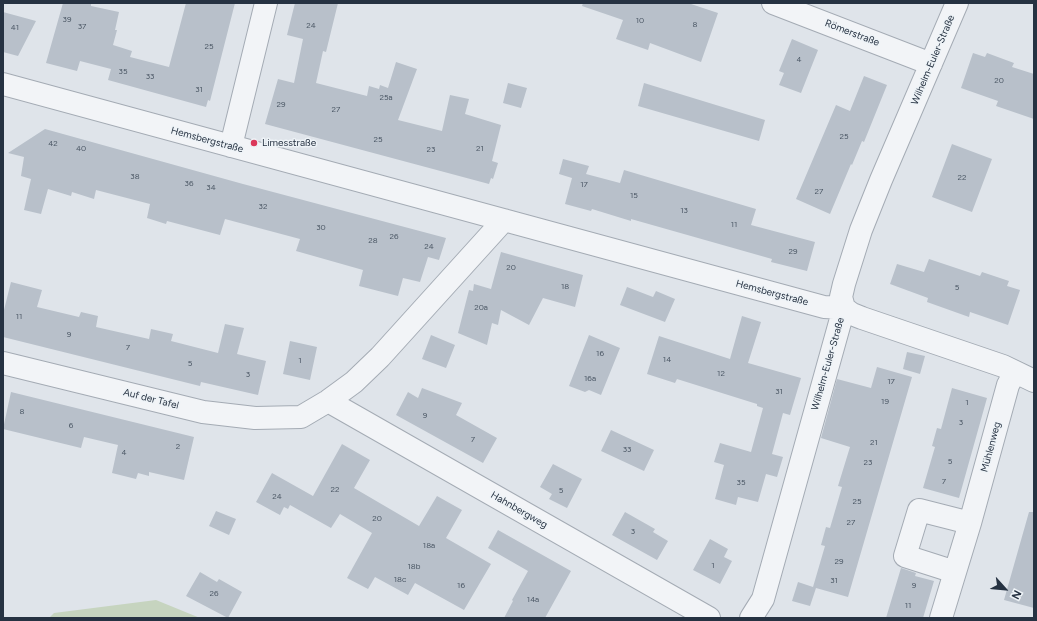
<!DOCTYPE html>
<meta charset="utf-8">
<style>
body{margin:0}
#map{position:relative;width:1037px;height:621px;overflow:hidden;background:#dfe4ea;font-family:Figtree,sans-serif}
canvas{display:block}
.frame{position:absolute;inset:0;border:4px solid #263242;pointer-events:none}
.north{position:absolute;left:985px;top:569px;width:40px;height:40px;-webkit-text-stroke:3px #eef3f7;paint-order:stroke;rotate:117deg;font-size:11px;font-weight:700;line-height:16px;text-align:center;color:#263242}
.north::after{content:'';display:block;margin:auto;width:14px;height:18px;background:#263242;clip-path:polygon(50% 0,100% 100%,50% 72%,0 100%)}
</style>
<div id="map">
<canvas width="1037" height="621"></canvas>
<div class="frame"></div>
<div class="north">N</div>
</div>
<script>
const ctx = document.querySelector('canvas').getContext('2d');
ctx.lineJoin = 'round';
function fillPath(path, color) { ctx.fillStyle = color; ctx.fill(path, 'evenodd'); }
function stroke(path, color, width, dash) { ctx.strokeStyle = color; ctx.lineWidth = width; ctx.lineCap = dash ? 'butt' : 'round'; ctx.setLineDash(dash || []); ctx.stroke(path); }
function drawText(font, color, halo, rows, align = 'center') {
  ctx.font = font + ' Figtree,sans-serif'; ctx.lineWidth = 3; ctx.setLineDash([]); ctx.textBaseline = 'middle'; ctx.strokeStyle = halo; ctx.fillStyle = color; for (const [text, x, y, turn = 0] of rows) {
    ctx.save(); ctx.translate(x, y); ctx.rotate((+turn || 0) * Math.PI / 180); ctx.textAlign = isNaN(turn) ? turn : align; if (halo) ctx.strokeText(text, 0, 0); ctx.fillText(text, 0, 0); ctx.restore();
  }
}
const green = new Path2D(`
 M 156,600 L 200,618 L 49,618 L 54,613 Z`);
const building = new Path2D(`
 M 63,3 L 91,3 L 91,6 L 119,12 L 115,30 L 117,30 L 113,45 L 132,51 L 130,57 L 169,67 L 186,3 L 235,3 L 210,101 L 208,100 L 206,107 L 108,80 L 111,69 L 80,61 L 77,71 L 46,63 Z
 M 295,3 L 338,3 L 326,52 L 323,51 L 316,83 L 367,96 L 369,86 L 379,89 L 380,85 L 388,88 L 396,62 L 417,69 L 398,120 L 442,131 L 450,95 L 469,99 L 465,114 L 501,125 L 492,161 L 498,163 L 493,179 L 491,178 L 489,184 L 265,124 L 278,79 L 294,83 L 303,39 L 287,35 Z
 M 583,3 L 688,3 L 718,13 L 701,62 L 650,43 L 648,50 L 616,39 L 623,20 L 582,6 Z
 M 3,12 L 36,21 L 18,56 L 3,52 Z
 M 792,39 L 818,50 L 801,93 L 779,85 L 784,73 L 779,71 Z
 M 973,53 L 985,57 L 987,53 L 1014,63 L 1012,67 L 1034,74 L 1034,119 L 996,106 L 998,101 L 961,88 Z
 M 864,76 L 887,85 L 864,142 L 862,141 L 852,165 L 851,164 L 830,214 L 796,199 L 836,105 L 850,111 Z
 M 508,83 L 527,88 L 521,108 L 503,103 Z
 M 644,83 L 765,120 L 759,141 L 638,106 Z
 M 45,129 L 243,184 L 446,238 L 439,260 L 428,257 L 420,282 L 403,278 L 398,296 L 359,286 L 363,270 L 296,251 L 300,239 L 225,219 L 220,235 L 167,221 L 166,224 L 147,218 L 150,204 L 96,190 L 94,199 L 72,192 L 71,196 L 48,189 L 41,214 L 24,210 L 31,179 L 21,176 L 24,157 L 8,153 Z
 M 952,144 L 992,159 L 972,212 L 932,197 Z
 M 563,159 L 589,166 L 586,174 L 620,183 L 624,170 L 756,209 L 751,225 L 815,242 L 807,271 L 771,262 L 772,259 L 631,219 L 631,221 L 592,209 L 591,211 L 565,204 L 572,178 L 559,174 Z
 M 501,252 L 583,275 L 575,307 L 543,298 L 529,325 L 501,310 L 498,325 L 492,323 L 487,345 L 458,333 L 469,290 L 473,291 L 474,284 L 491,289 Z
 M 929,259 L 980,276 L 982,272 L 1009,281 L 1007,286 L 1020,290 L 1008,325 L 970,312 L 969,317 L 927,302 L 928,298 L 890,284 L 897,264 L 924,272 Z
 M 11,282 L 42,290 L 37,307 L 79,317 L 81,312 L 98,316 L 96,327 L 149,339 L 151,329 L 173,334 L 171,341 L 218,353 L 225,324 L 244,328 L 237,354 L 266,361 L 258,395 L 201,382 L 200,386 L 3,337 L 3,314 Z
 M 627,287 L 653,297 L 656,291 L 675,299 L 665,322 L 620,305 Z
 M 742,316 L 761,322 L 748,363 L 801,378 L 790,415 L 783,413 L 772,454 L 783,457 L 777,477 L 766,474 L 758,502 L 738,497 L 736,505 L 715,499 L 724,465 L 714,462 L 720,443 L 751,452 L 763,408 L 757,406 L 757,404 L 677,379 L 675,383 L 647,374 L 659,336 L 730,359 Z
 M 431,335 L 455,345 L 446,368 L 422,359 Z
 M 589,335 L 620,348 L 601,395 L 589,390 L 585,392 L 569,386 Z
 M 290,341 L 317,347 L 310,380 L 283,374 Z
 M 907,352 L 925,356 L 920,374 L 903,369 Z
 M 877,367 L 912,377 L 848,597 L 816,588 L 810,606 L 792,601 L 798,582 L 813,587 L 825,546 L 821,545 L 826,527 L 830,528 L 842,487 L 838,486 L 850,447 L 821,438 L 837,379 L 871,388 Z
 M 422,388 L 462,403 L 456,415 L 497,438 L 483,463 L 396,415 L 408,392 L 418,398 Z
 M 952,388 L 987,398 L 959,498 L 923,488 L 935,447 L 932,446 L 937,428 L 941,429 Z
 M 11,392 L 194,437 L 184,480 L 149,472 L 149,476 L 138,473 L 136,479 L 112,473 L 118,445 L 84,437 L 81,448 L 3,429 Z
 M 611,430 L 654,450 L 644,471 L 601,451 Z
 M 342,444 L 370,460 L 354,488 L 419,526 L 437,496 L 462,510 L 446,538 L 491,564 L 464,610 L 415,583 L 408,595 L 375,577 L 368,589 L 347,578 L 372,533 L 340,514 L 331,528 L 290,505 L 288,509 L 284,507 L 280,515 L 256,502 L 272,473 L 313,496 Z
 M 553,464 L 582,479 L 567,508 L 549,499 L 552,494 L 540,487 Z
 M 216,511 L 236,519 L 229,535 L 209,526 Z
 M 625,512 L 655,529 L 653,532 L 668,541 L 657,560 L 612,535 Z
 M 1029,512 L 1034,512 L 1034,608 L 1004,600 Z
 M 498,530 L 571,571 L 545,618 L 504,618 L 513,601 L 512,600 L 528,571 L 488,548 Z
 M 710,539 L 728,549 L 724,557 L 732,561 L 720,584 L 693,570 Z
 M 901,568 L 916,573 L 915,576 L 934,581 L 923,618 L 886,618 Z
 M 200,572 L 217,582 L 219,579 L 242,592 L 228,618 L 186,596 Z`);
const minor = new Path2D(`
 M 773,3 L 931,64
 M 3,84 L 824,307 L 844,308 L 852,314 L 862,318 L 1003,366 L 1034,381
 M 231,146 L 266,3
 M 3,363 L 203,412 L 255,418 L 301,417 L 328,401 L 354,382 L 380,357 L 504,220
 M 328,401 L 709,618
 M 955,572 L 905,556 L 919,510 L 970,523
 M 751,618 L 763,599 L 844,308 L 841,297 L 844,284 L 861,230 L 881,180 L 957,3
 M 941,618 L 970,523 L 1008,385 L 1015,372`);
const markers = [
 [254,143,4,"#db385a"]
];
const numberNames = [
 ["39",67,20],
 ["10",640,21],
 ["8",695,25],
 ["24",311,26],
 ["37",82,27],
 ["41",15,28],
 ["25",209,47],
 ["4",799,60],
 ["35",123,72],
 ["33",150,77],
 ["20",999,81],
 ["31",199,90],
 ["25a",386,98],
 ["29",281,105],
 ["27",336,110],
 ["25",844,137],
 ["25",378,140],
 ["42",53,144],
 ["40",81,149],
 ["21",480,149],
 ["23",431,150],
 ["38",135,177],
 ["22",962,178],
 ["36",189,184],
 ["17",584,185],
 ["34",211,188],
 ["27",819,192],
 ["15",634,196],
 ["32",263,207],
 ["13",684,211],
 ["11",734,225],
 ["30",321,228],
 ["26",394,237],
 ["28",373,241],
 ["24",429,247],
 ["29",793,252],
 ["20",511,268],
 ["18",565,287],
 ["5",957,288],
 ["20a",481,308],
 ["11",19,317],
 ["9",69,335],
 ["7",128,348],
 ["16",600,354],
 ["14",667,360],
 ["1",300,361],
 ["5",190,364],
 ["12",721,374],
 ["3",248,375],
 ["16a",590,379],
 ["17",891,382],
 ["31",779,392],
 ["19",885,402],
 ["1",967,403],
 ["8",22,412],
 ["9",425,416],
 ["3",961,423],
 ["6",71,426],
 ["7",473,440],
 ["21",874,443],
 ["2",178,447],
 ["33",627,450],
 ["4",124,453],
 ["5",950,462],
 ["23",868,463],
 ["7",944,482],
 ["35",741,483],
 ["22",335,490],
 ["5",561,491],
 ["24",277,497],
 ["25",857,502],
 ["20",377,519],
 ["27",851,523],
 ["3",633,532],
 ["18a",429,546],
 ["29",839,562],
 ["1",713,566],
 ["18b",414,567],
 ["18c",400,580],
 ["31",834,581],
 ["16",461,586],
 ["9",914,586],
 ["26",214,594],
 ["14a",533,600],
 ["11",908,606]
];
const streetNames = [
 ["Römerstraße",852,33,21],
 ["Wilhelm-Euler-Straße",933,60,-67],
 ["Hemsbergstraße",207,140,15],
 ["Hemsbergstraße",772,293,15],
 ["Wilhelm-Euler-Straße",828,364,-74],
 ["Auf der Tafel",151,399,14],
 ["Mühlenweg",991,447,-75],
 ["Hahnbergweg",519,510,30]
];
const poiNames = [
 ["Limesstraße",262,143]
];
fillPath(green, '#c6d4bf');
fillPath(building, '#b8c0ca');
stroke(minor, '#a4abb4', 24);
stroke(minor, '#f2f4f7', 22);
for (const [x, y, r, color] of markers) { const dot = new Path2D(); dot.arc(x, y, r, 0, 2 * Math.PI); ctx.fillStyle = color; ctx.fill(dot); stroke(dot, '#eef3f7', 1.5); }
drawText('8px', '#4a5664', null, numberNames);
drawText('10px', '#263242', '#eef3f7', streetNames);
drawText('10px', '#263242', '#eef3f7', poiNames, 'left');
</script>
